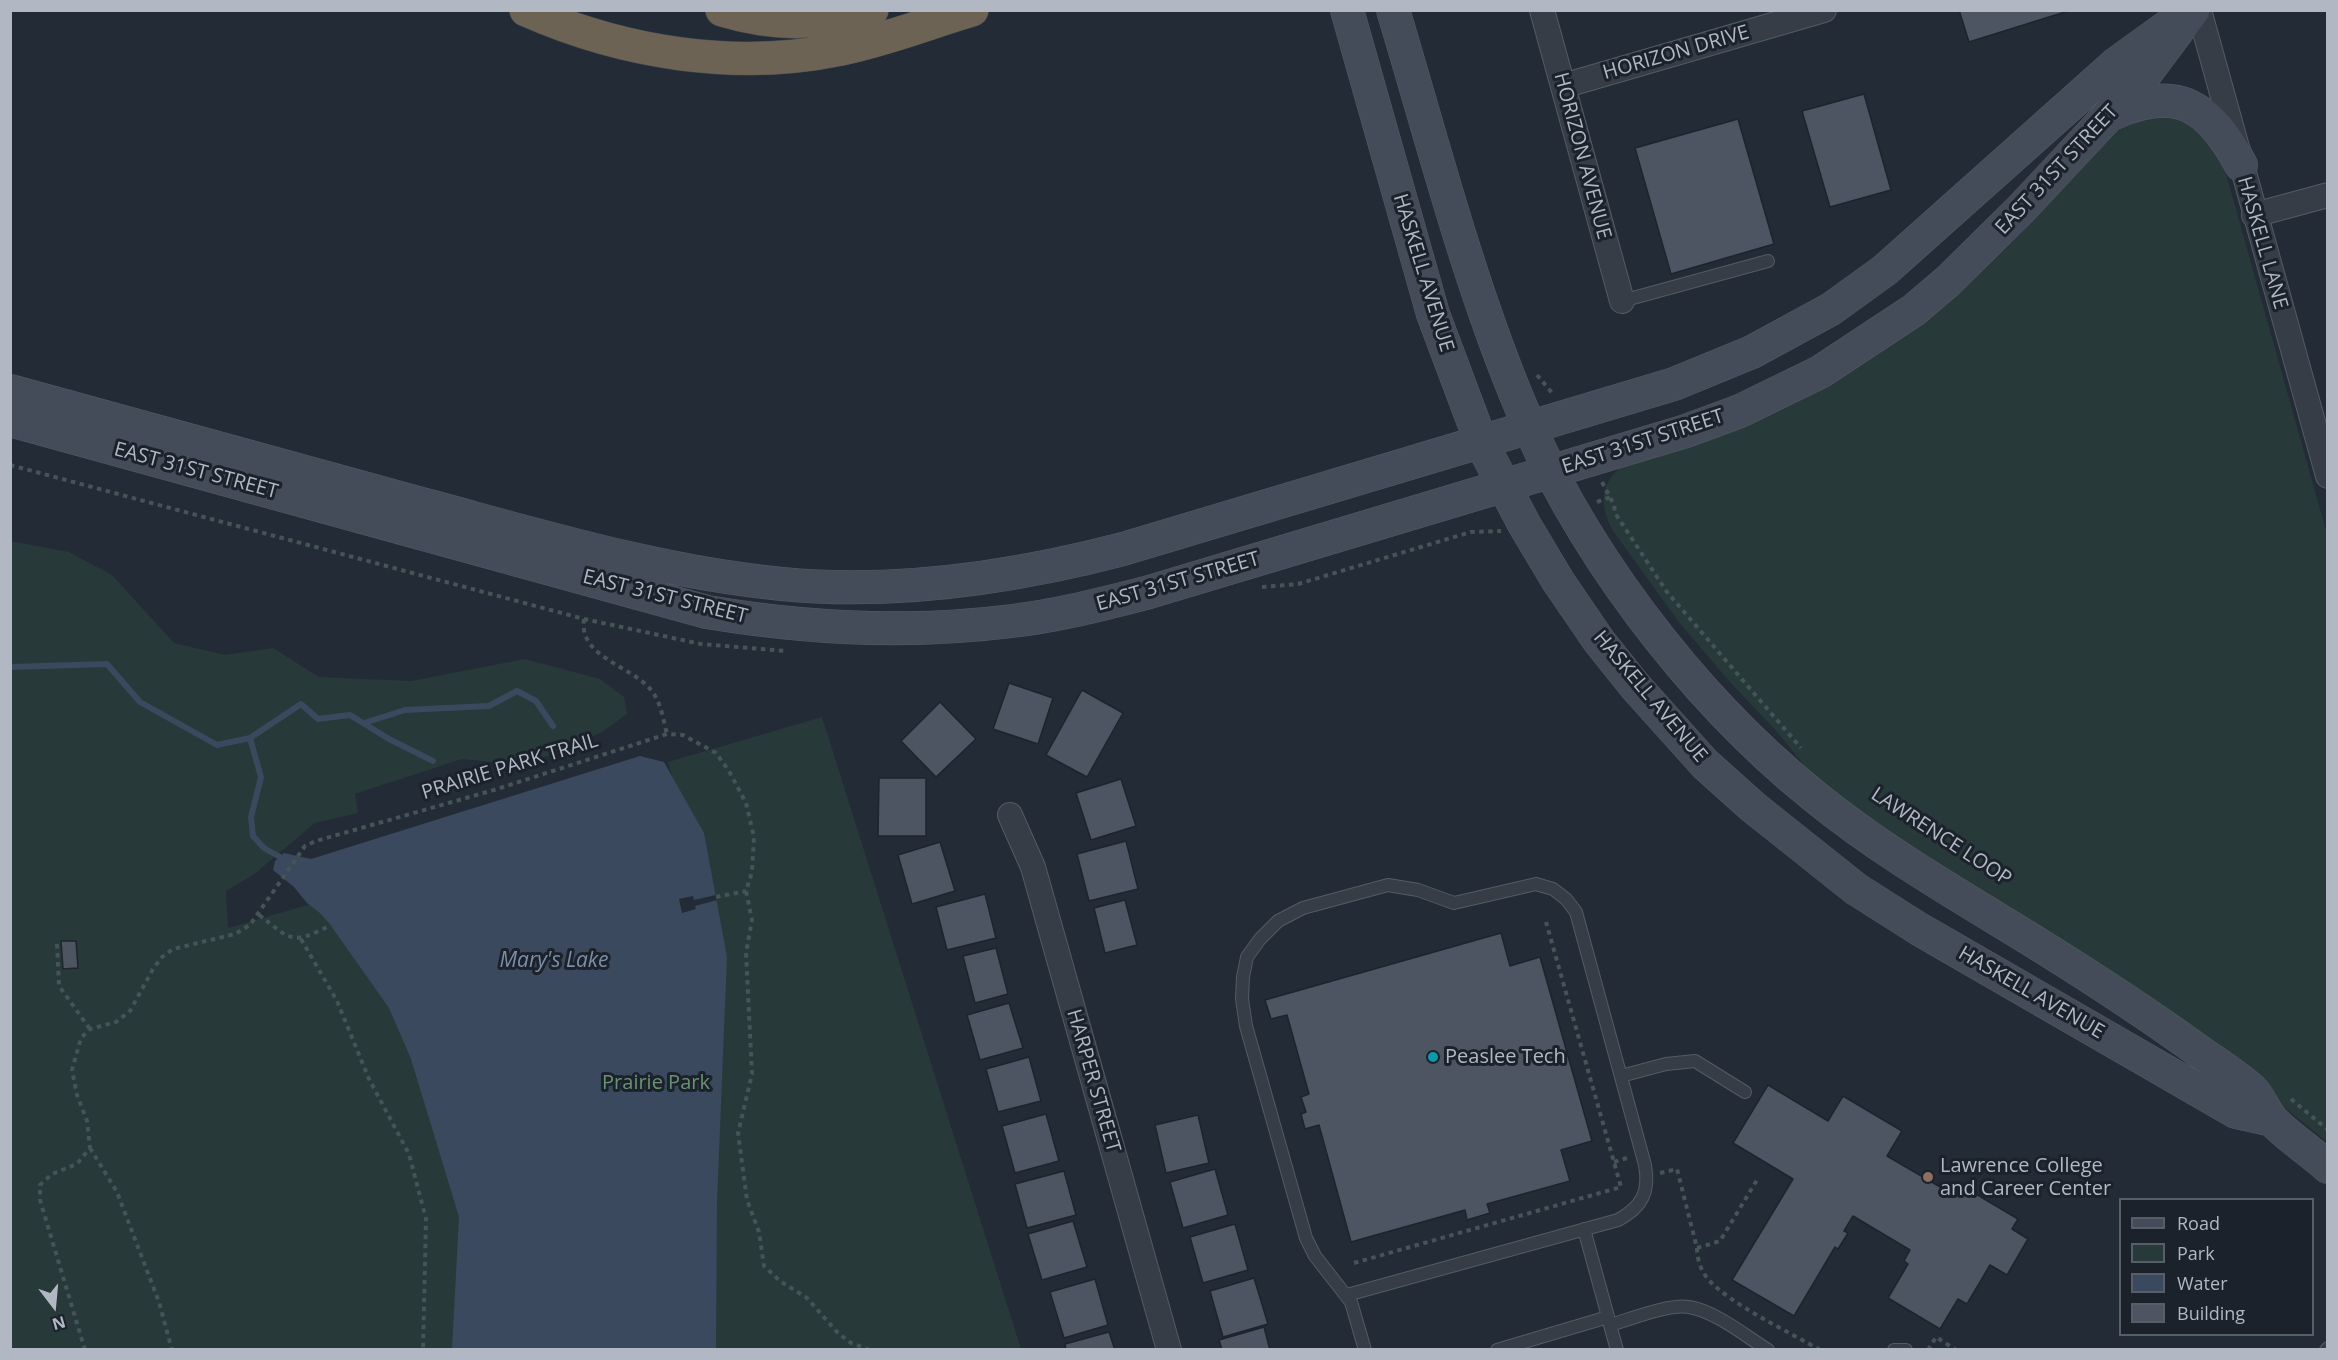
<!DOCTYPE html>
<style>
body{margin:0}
#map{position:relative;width:2338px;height:1360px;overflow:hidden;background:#232b36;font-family:"Open Sans",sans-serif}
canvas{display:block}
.frame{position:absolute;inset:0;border:12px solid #b1b8c3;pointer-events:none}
.legend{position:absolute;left:2119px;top:1198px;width:195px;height:138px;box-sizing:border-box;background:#1c222b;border:2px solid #585e68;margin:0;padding:8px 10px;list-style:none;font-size:18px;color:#b1b8c3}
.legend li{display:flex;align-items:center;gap:12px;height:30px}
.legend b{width:30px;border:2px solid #585e68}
.north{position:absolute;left:24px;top:1276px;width:60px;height:60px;-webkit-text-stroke:4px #1c222b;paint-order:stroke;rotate:164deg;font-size:16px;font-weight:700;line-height:24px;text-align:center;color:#b1b8c3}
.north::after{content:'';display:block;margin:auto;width:21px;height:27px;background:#b1b8c3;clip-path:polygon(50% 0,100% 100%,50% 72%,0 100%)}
</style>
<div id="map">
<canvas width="2338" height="1360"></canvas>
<div class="frame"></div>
<ul class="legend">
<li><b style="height:8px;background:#454c59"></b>Road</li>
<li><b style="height:16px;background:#283939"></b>Park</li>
<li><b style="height:16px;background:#3a495d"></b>Water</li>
<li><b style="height:16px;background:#4c5561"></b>Building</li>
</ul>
<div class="north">N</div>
</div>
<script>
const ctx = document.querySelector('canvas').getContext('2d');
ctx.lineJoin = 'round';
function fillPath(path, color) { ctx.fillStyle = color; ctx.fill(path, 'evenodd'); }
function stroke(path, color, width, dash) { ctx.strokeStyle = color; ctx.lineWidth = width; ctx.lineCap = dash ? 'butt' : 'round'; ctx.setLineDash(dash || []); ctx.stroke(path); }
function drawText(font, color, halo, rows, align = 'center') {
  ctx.font = font + ' "Open Sans",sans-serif'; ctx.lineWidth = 6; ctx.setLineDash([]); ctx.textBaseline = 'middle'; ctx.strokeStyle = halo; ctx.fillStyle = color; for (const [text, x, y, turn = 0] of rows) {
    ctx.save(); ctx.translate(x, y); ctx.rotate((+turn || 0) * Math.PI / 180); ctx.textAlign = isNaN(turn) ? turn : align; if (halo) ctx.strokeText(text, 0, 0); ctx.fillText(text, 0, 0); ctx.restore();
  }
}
const green = new Path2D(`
 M 2153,114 L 2193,121 L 2221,156 L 2327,534 L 2327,1142 L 2237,1069 L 1914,853 L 1811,774 L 1779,734 L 1729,681 L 1678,621 L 1613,531 C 1600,507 1599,485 1621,467 L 1775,410 L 2118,127 Z
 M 10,541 L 69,552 L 112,575 L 174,643 L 225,655 L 273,648 L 319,677 L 411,681 L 525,659 L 600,679 L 624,697 L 627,714 L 602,732 L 553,755 L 510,764 L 462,759 L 355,794 L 358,813 L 315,823 L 253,875 L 226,891 L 228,928 L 678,798 L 668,762 L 822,717 L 1021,1349 L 11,1349 Z`);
const water = new Path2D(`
 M 640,756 L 664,762 L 704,833 L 727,957 L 717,1202 L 716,1349 L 452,1349 L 459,1217 L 411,1059 L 389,1008 L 329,923 L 320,913 L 307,903 L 294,887 L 273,870 L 275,861 L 284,853 L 311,859 Z`);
const pier = new Path2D(`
 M 716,895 L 717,900 L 695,906 L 696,909 L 682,913 L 679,899 L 693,896 L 694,900 Z`);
const stream = new Path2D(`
 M 10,667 L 107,664 L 140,702 L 217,745 L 250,738 L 301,704 L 318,719 L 350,715 L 389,739 L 433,761
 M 364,723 L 405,710 L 489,706 L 517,691 L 536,701 L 553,726
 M 250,738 L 261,777 L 251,817 L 253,836 L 264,848 L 280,857`);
const building = new Path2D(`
 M 1959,10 L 2064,10 L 2065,12 L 1969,42 Z
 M 1864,94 L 1891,190 L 1830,207 L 1802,111 Z
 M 1738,119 L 1774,244 L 1671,274 L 1635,148 Z
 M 1009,683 L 1053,698 L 1038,744 L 993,729 Z
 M 1082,690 L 1123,713 L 1087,777 L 1046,755 Z
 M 940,702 L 976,739 L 936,777 L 901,741 Z
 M 879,778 L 926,778 L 926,836 L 878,836 Z
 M 1121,779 L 1136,826 L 1091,840 L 1076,793 Z
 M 1126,841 L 1138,889 L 1089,901 L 1077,854 Z
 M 940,842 L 955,891 L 912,904 L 898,855 Z
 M 985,894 L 996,938 L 947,950 L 936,907 Z
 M 1125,900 L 1137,945 L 1105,953 L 1094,908 Z
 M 1501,933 L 1510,966 L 1540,957 L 1592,1141 L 1561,1150 L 1570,1181 L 1487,1204 L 1490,1213 L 1467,1220 L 1465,1210 L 1351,1242 L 1319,1125 L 1305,1129 L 1301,1114 L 1306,1112 L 1301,1097 L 1309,1094 L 1287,1015 L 1271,1019 L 1265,1000 Z
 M 61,941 L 76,941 L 78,968 L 63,969 Z
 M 996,948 L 1008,994 L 975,1003 L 963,956 Z
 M 1009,1003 L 1023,1048 L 980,1060 L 967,1015 Z
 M 1029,1057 L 1041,1101 L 998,1112 L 986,1069 Z
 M 1768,1085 L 1828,1121 L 1843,1096 L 1902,1131 L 1887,1156 L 1947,1191 L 1954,1181 L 2018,1219 L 2012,1229 L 2028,1239 L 2007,1275 L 1990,1265 L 1967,1304 L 1958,1299 L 1940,1329 L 1888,1298 L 1908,1264 L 1904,1261 L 1910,1250 L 1853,1216 L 1844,1231 L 1848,1233 L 1838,1249 L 1835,1247 L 1794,1316 L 1732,1280 L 1793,1179 L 1733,1143 Z
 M 1046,1114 L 1059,1161 L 1015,1173 L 1002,1126 Z
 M 1198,1115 L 1209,1163 L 1166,1173 L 1155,1125 Z
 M 1215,1169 L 1228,1215 L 1183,1228 L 1170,1182 Z
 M 1064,1171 L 1076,1215 L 1027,1228 L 1015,1184 Z
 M 1073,1221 L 1087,1267 L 1042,1280 L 1028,1234 Z
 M 1235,1224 L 1248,1270 L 1203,1283 L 1190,1237 Z
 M 1254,1278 L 1268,1324 L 1223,1337 L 1210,1291 Z
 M 1095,1279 L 1108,1325 L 1064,1338 L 1050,1292 Z
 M 1264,1327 L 1270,1350 L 1222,1350 L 1219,1340 Z
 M 1109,1332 L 1115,1350 L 1066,1350 L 1065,1344 Z`);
const path = new Path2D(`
 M 1537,375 L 1553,394
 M 10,465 L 584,619 L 701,644 L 785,651
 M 1602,482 L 1614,505 L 1615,513 L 1667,592 L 1801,748
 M 1597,502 L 1611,497
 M 1262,587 L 1298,584 L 1471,532 L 1501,531
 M 584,619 C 578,657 632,666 651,690 C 661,702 663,719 667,734
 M 716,897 L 746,891
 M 259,915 C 291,939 290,946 329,926
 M 301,939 L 337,1001 L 369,1079 L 409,1154 L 426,1219 L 423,1350
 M 57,944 L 59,986 L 90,1029
 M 2291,1099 L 2328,1130
 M 90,1148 L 117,1192 L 159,1302 L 172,1350
 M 1614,1162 L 1627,1158
 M 1660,1173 L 1677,1169 L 1697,1248 L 1720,1241 L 1757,1180
 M 1697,1248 C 1697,1259 1701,1271 1708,1279 C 1728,1303 1791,1333 1820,1350
 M 1354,1263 L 1621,1187 L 1546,922
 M 85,1350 L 40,1200 L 40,1185 L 52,1174 L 77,1164 L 90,1148 L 87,1121 L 77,1095 L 72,1070 L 81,1038 L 90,1029 L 116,1022 L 130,1011 L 153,969 L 162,957 L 173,949 L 235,934 L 250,925 L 305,846 L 316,841 L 494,790 L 667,734 L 683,735 L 716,753 L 729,771 L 746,803 L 754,837 L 752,872 L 746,891 L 752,920 L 746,953 L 752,1074 L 738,1133 L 747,1200 L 759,1232 L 764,1266 L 780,1281 L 807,1298 L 838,1333 L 851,1343 L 870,1350
 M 1928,1350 L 1936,1337 L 1956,1350`);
const lane = new Path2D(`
 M 1622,301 L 1768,261
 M 1621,1076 L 1666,1064 L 1695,1061 L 1745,1092
 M 1584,1229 L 1610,1324
 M 1347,1295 L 1618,1220 C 1642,1207 1650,1192 1645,1165 L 1576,912 L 1566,899 L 1553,889 L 1536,884 L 1454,903 L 1418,890 L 1388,885 L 1303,908 L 1278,921 L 1260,939 L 1247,957 L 1243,977 L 1242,999 L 1246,1026 L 1306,1238 L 1315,1256 L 1351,1302 L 1365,1350
 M 1497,1350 L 1608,1317
 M 1617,1350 L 1610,1325 C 1631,1319 1668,1304 1689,1307 C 1717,1312 1744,1335 1768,1350
 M 1894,1350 L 1906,1350
 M 2326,1350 L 2328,1348`);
const street = new Path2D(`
 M 1542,10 L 1622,301
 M 2199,10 L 2328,476
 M 1563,86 L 1824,10
 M 2254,215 L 2328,195
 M 1010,815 L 1033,867 L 1169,1350`);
const secondary = new Path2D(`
 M 1347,10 L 1433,314 L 1481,442 L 1524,524 L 1558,581 L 1599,641 L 1635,686 L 1705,764 L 1753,807 L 1856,889 L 1919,929 L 2236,1112 L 2272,1120
 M 1393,10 C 1432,139 1465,270 1516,395 C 1575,544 1689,695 1814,796 C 1874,845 1941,885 2007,925 C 2071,964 2135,1005 2196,1049 C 2214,1062 2235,1075 2252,1090 C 2261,1099 2265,1113 2274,1122 C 2290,1138 2310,1151 2328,1167
 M 2114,113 C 2178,84 2210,107 2241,165
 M 10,391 C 145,428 279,465 414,502 C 535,534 657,572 782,584 C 897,595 1012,578 1123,549 L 1674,384 L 1752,352 L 1831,309 L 1885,270 L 2117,63 L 2171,24
 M 10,420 L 707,612 C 809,629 909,634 1012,621 C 1057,616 1102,604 1146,593 L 1686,431 L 1740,411 L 1820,372 L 1914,310 L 1948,281 L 2021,209 L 2137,85 L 2193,10`);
const highway = new Path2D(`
 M 526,10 C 623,53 736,71 841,49 C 886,40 928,23 972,10
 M 722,10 C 775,26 819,25 872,10`);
const markers = [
 [1433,1057,6,"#0f9aa8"],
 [1928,1177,6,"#8d6e63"]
];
const streetNames = [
 ["HORIZON DRIVE",1676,53,-16],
 ["HORIZON AVENUE",1582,156,75],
 ["EAST 31ST STREET",2057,170,-47],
 ["HASKELL LANE",2262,243,74],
 ["HASKELL AVENUE",1423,273,73],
 ["EAST 31ST STREET",1643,442,-18],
 ["EAST 31ST STREET",196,471,15],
 ["EAST 31ST STREET",1178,582,-16],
 ["EAST 31ST STREET",665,597,14],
 ["HASKELL AVENUE",1650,697,50],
 ["PRAIRIE PARK TRAIL",510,767,-17],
 ["LAWRENCE LOOP",1941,837,33],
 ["HASKELL AVENUE",2031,993,30],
 ["HARPER STREET",1093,1081,74]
];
const poiNames = [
 ["Peaslee Tech",1445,1057],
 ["Lawrence College",1940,1166],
 ["and Career Center",1940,1189]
];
const parkNames = [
 ["Prairie Park",656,1083]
];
const waterNames = [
 ["Mary's Lake",554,961]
];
fillPath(green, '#283939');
fillPath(water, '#3a495d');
fillPath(pier, '#232b36');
stroke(stream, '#3a495d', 6);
fillPath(building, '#4c5561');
stroke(building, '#1e242d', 1.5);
stroke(lane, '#545b64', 14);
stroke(street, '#545b64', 26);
stroke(secondary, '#545b64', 34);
stroke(highway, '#414851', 34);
stroke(path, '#455456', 4, [4.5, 4.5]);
stroke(lane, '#363d47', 12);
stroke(street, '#363d47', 24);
stroke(secondary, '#454c59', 33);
stroke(highway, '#6c6354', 33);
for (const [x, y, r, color] of markers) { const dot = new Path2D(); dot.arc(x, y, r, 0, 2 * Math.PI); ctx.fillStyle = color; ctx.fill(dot); stroke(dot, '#1c222b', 2); }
drawText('20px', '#b1b8c3', '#1c222b', streetNames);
drawText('20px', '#b1b8c3', '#1c222b', poiNames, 'left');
drawText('20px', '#6b9174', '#1c222b', parkNames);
drawText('italic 21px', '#7c8ea8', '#1c222b', waterNames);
</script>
